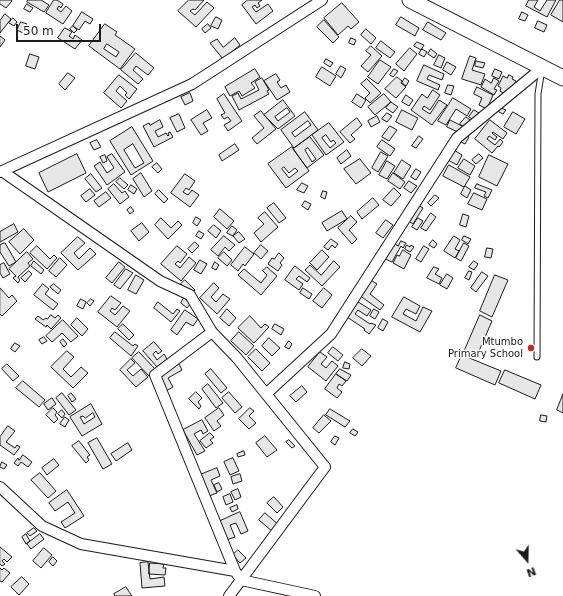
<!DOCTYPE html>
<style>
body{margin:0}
#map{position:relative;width:563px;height:596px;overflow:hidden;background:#fff;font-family:"DejaVu Sans",sans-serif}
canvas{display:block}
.north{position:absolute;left:507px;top:540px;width:40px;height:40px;-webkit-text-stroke:3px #fff;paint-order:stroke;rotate:160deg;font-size:11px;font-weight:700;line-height:16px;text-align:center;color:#1a1a1a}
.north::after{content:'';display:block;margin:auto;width:14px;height:18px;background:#1a1a1a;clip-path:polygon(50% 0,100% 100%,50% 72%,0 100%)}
.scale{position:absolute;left:16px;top:24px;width:85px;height:18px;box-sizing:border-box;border:2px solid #1a1a1a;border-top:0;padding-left:5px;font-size:12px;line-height:14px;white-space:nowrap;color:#1a1a1a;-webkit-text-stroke:3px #fff;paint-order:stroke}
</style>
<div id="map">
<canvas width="563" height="596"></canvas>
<div class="north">N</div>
<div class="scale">50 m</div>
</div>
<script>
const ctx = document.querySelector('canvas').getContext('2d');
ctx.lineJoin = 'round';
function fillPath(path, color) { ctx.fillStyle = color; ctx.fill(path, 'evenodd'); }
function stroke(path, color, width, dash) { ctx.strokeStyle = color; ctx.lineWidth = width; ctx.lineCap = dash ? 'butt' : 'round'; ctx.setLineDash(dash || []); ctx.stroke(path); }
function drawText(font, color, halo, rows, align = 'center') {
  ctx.font = font + ' "DejaVu Sans",sans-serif'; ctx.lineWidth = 3; ctx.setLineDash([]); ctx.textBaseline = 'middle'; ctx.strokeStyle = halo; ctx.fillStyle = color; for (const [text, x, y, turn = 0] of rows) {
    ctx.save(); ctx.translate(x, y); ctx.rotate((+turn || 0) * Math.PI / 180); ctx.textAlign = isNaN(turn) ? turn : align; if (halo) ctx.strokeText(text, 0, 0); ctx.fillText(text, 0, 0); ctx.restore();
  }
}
const building = new Path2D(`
 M 0,0 L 11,0 L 12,1 L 6,8 L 0,4 Z
 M 28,0 L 41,0 L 49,5 L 44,12 L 27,2 Z
 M 54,0 L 57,0 L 63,4 L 61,8 L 59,6 L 57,9 L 61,12 L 66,6 L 72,11 L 63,24 L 46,13 Z
 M 189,0 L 204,0 L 195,10 L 193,9 L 190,11 L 195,15 L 207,2 L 214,8 L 196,27 L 178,11 Z
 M 248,0 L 262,0 L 258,3 L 260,6 L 257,8 L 255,5 L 252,7 L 256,12 L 268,4 L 273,11 L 256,24 L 242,5 Z
 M 529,0 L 538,0 L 534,7 L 540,11 L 547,0 L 556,0 L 547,17 L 526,6 Z
 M 560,0 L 563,0 L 563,22 L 551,15 Z
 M 342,3 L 359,22 L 351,29 L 348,26 L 338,35 L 324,18 Z
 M 27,4 L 33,8 L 30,12 L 24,9 Z
 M 82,12 L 93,19 L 90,24 L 85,21 L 79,30 L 73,26 Z
 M 522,12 L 528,15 L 525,21 L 519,19 Z
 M 5,14 L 11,19 L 0,33 L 0,21 Z
 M 216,17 L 222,20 L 218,29 L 211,26 Z
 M 401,17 L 419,28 L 415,36 L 396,25 Z
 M 13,18 L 17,22 L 14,26 L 9,23 Z
 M 324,20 L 339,37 L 333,43 L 317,27 Z
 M 538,21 L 547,25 L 544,32 L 535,28 Z
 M 21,22 L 27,24 L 23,33 L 17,30 Z
 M 428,22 L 446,33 L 441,40 L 423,30 Z
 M 105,24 L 117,32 L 115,35 L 135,49 L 120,69 L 89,46 ZM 107,44 L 119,52 L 116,57 L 104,49 Z
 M 208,24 L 211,28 L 205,33 L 202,29 Z
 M 73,26 L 77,30 L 74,33 L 70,29 Z
 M 65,28 L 72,32 L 69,36 L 73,39 L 75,35 L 82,40 L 75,49 L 58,38 Z
 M 366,29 L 376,38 L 371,44 L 361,35 Z
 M 0,36 L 5,40 L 0,47 Z
 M 235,38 L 240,45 L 223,59 L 210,43 L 217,39 L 223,47 Z
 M 351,38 L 356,40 L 354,45 L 349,43 Z
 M 381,41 L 395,52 L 390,58 L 376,48 Z
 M 417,42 L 424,45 L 421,50 L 414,46 Z
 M 371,46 L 382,56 L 368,72 L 361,66 L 371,55 L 366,51 Z
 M 410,48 L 417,54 L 404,71 L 396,64 Z
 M 422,49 L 427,52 L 424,57 L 419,54 Z
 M 431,49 L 437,54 L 434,58 L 428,54 Z
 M 136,53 L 154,68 L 148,75 L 136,66 L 133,70 L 143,79 L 138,84 L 121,70 Z
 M 30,54 L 39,57 L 35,69 L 26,66 Z
 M 439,55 L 445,58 L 441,68 L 434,65 Z
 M 470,56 L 476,58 L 472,70 L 485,74 L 481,85 L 462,79 Z
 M 326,59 L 333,63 L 330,67 L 324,63 Z
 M 380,60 L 391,67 L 378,84 L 368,77 Z
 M 476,61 L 485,63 L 483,68 L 475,66 Z
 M 447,62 L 456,67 L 451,75 L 443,70 Z
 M 424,65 L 444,74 L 442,80 L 429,75 L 427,79 L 440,85 L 438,90 L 417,81 Z
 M 341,66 L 346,69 L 341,78 L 336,74 Z
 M 322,67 L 336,76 L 330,86 L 316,77 Z
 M 255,69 L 260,77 L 251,83 L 255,88 L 242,96 L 239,91 L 230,96 L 225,87 Z
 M 394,69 L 398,71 L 393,77 L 390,75 Z
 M 495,69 L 502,72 L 499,79 L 492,76 Z
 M 68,73 L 75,78 L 65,90 L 59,84 Z
 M 276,74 L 280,80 L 277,82 L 281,88 L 286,85 L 290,92 L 277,100 L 264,81 Z
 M 119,75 L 137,89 L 129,99 L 125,95 L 127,93 L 120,86 L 116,91 L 127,101 L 121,108 L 104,93 Z
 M 509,75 L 513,77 L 512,79 L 516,81 L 508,96 L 500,91 L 501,88 L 498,86 L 503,76 L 507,78 Z
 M 397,77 L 402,81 L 401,83 L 406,87 L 396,98 L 385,89 Z
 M 262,78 L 269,90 L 267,91 L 269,94 L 239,110 L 232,96 L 238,93 L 241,99 L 259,90 L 255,82 Z
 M 405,78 L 409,81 L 406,86 L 402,83 Z
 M 494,78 L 499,81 L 494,89 L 497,90 L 494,95 L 481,87 L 485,79 L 491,83 Z
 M 367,79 L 381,93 L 370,103 L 365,98 L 370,93 L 361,84 Z
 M 448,85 L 454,86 L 451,95 L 445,93 Z
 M 477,87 L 493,95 L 487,109 L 479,105 L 482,98 L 474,94 Z
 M 433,90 L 440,95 L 430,110 L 424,106 L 422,109 L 430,114 L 439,100 L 447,105 L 432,125 L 411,110 L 422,94 L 427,98 Z
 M 190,93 L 193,101 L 185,105 L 181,97 Z
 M 224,94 L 242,121 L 228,131 L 224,125 L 231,121 L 228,117 L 224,119 L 221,115 L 225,113 L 217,99 Z
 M 357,94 L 366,100 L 361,108 L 352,102 Z
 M 384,94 L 391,102 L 375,115 L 368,107 Z
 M 406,95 L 413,100 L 409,106 L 402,102 Z
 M 453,98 L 471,109 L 467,116 L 456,109 L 446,125 L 438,121 Z
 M 283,100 L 295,116 L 278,129 L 264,115 ZM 287,108 L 290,112 L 278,121 L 275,117 Z
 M 391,102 L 398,107 L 393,113 L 386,108 Z
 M 501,108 L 506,110 L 503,114 L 499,112 Z
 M 207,110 L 212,118 L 203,123 L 208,131 L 201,135 L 191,120 Z
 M 402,110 L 418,118 L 412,130 L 396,122 Z
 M 474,110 L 479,113 L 474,120 L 469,117 Z
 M 261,111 L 276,129 L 257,144 L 252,138 L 264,128 L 254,116 Z
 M 305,112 L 318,130 L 294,148 L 281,130 ZM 308,121 L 311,125 L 295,137 L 292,133 Z
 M 513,112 L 525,119 L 516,134 L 504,127 Z
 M 387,113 L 392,116 L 387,122 L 382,119 Z
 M 179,114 L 185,128 L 177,132 L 170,118 Z
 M 377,116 L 380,122 L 371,127 L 368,121 Z
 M 466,117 L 470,120 L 464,127 L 460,124 Z
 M 357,118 L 362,125 L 351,135 L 355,139 L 350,143 L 340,132 Z
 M 160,120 L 163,127 L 155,131 L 158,137 L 166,133 L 168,136 L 169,135 L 168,133 L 170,132 L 173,137 L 154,147 L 143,126 L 149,123 L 150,125 Z
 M 450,120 L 464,127 L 460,133 L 447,127 Z
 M 490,120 L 507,133 L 503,139 L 493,132 L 492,133 L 497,137 L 495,140 L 489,136 L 487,139 L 495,145 L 500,139 L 503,142 L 499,147 L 498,146 L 492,153 L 475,139 Z
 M 329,123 L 344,142 L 326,155 L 312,135 ZM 326,135 L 331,142 L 333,140 L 336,143 L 330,148 L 322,138 Z
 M 390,126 L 397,130 L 389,141 L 382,137 Z
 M 132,127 L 153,161 L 131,175 L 110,141 ZM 133,144 L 144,163 L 135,168 L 124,150 Z
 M 465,135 L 469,137 L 465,144 L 461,142 Z
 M 419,136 L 423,139 L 416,148 L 412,146 Z
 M 310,137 L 324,155 L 307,168 L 293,149 ZM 308,148 L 316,159 L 312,162 L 305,150 Z
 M 97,140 L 101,147 L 94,150 L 90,143 Z
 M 382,140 L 395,149 L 390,156 L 377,147 Z
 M 235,144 L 239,150 L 222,161 L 219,155 Z
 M 292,147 L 309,171 L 286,188 L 268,164 ZM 284,167 L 289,173 L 295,168 L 298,171 L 289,178 L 282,169 Z
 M 347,150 L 351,156 L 341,164 L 337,158 Z
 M 454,150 L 462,155 L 457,165 L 448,160 Z
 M 381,152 L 388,156 L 378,172 L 372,168 Z
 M 77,154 L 86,173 L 48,192 L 39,173 Z
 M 112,154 L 125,172 L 107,185 L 94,166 L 100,162 L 107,173 L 114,168 L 107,157 Z
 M 479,154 L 483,158 L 476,164 L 472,160 Z
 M 105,155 L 107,161 L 103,163 L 100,157 Z
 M 489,155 L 508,164 L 497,186 L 479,177 Z
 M 360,159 L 371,173 L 356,184 L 344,169 Z
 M 464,159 L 475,166 L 470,175 L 458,168 Z
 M 402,160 L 411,166 L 403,179 L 394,173 Z
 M 387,161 L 395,166 L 387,179 L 379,175 Z
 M 157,163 L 162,169 L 158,173 L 152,167 Z
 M 449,165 L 470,177 L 464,187 L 443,176 Z
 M 416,169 L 421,172 L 416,180 L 411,177 Z
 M 141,173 L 152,191 L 144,197 L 133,179 Z
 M 393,173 L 405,182 L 400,189 L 388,181 Z
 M 91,174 L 102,188 L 96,192 L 85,179 Z
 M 185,174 L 195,181 L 189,190 L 186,188 L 183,192 L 188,195 L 192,190 L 199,195 L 190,207 L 171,193 Z
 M 120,178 L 128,185 L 124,189 L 116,182 Z
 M 409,181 L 417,186 L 411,193 L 404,188 Z
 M 302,183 L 308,186 L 304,193 L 297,190 Z
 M 114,184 L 122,193 L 125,191 L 129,197 L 120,204 L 108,189 Z
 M 477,184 L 492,190 L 488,198 L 484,196 L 486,192 L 475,188 Z
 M 131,185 L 137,189 L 134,194 L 128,190 Z
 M 465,186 L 471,190 L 467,198 L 461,194 Z
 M 394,188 L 401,195 L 391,206 L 383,200 Z
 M 90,189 L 95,195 L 86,202 L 81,196 Z
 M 159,190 L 168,199 L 164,203 L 155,194 Z
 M 323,191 L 327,192 L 325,199 L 321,197 Z
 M 106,192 L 111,198 L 99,207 L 94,201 Z
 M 474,193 L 487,199 L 482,210 L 468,204 Z
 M 435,195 L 439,198 L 431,206 L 428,203 Z
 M 373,198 L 379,205 L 362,219 L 357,212 Z
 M 305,201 L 311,204 L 308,210 L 302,206 Z
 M 274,203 L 286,218 L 279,223 L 267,208 Z
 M 416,204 L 423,208 L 413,224 L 406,219 Z
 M 131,207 L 134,211 L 130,214 L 127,210 Z
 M 220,209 L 234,221 L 227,229 L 214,217 Z
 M 342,211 L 347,219 L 327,231 L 322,223 Z
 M 265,212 L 278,227 L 261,242 L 254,233 L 264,224 L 258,218 Z
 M 431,213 L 436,217 L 426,231 L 421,228 Z
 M 463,214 L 469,216 L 466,227 L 460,225 Z
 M 351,216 L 357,222 L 349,230 L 357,239 L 352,244 L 338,228 Z
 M 196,217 L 201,220 L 197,226 L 193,223 Z
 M 161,218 L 171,228 L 178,221 L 182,225 L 168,239 L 155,225 Z
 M 418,218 L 423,221 L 417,230 L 412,227 Z
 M 386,220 L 393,225 L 383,238 L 376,233 Z
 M 142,223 L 149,232 L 139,241 L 131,231 Z
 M 14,224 L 18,232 L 0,242 L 0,232 Z
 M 214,225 L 221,231 L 216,238 L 208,231 Z
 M 232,226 L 237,230 L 233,236 L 227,233 Z
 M 24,229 L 34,240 L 20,254 L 9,242 Z
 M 199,231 L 204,234 L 201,239 L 196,236 Z
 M 239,232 L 245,239 L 239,243 L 233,236 Z
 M 224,236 L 235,245 L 229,251 L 225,247 L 218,256 L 211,250 Z
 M 454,236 L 460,240 L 455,249 L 459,251 L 455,258 L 444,251 Z
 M 464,236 L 471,239 L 468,244 L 462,240 Z
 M 78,237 L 85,243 L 74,253 L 79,259 L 90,248 L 96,254 L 78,270 L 61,253 Z
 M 331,239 L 338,244 L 335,248 L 332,245 L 328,250 L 324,247 Z
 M 433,240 L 437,244 L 434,248 L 429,245 Z
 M 401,241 L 406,243 L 403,248 L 401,246 L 392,262 L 383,258 L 392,242 L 398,246 Z
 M 195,242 L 199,246 L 192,253 L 188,249 Z
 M 5,243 L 16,262 L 9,266 L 0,252 L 0,245 Z
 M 464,243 L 469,246 L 461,261 L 456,258 Z
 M 261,245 L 268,251 L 261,259 L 254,253 Z
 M 407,245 L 410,247 L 411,245 L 414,247 L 410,252 L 405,249 Z
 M 37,246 L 50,259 L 54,255 L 57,258 L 47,269 L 30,253 Z
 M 177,246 L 187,254 L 180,263 L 178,261 L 175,264 L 180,268 L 189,257 L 196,263 L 181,281 L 161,264 Z
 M 424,246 L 429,249 L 421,262 L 416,259 Z
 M 245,247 L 254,254 L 245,266 L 243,264 L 238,271 L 231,265 Z
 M 487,248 L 493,249 L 491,258 L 485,257 Z
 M 322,250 L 329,257 L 317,270 L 310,263 Z
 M 403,250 L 411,255 L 404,269 L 393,263 L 397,255 L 399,256 Z
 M 27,252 L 33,259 L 28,263 L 30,266 L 18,277 L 20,280 L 18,283 L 13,278 L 16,276 L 9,269 Z
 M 224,252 L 232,260 L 227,266 L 218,258 Z
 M 279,253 L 284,258 L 280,263 L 282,265 L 278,271 L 268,264 L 272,258 L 274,259 Z
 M 60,258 L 67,265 L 56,277 L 49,271 Z
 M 200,260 L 207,264 L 201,274 L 194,270 Z
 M 34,261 L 44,270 L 41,274 L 31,266 Z
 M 334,261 L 340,267 L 322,286 L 305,270 L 310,265 L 321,275 Z
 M 474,261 L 478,264 L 474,270 L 469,267 Z
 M 119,262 L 125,267 L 112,283 L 106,278 Z
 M 215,262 L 219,265 L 216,270 L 212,268 Z
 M 4,263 L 10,274 L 3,278 L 0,273 L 0,265 Z
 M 295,266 L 310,278 L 307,282 L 299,276 L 296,279 L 303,284 L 299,290 L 285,280 Z
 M 267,267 L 277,276 L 261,295 L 238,275 L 244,269 L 261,283 L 267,275 L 263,271 Z
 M 434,267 L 439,269 L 435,274 L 442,278 L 439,284 L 427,278 Z
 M 126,269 L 133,273 L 120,289 L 114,285 Z
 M 29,271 L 32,274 L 25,282 L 21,278 Z
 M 469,271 L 472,272 L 469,280 L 465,278 Z
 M 482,272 L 488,276 L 476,292 L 471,288 Z
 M 447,274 L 453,278 L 447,289 L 440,285 Z
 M 136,275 L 144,280 L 136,294 L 128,290 Z
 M 495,275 L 508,280 L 492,317 L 480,311 Z
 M 185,280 L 195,290 L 191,294 L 181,284 Z
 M 371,280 L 377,284 L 370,294 L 384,305 L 380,310 L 359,295 Z
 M 214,283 L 219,288 L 211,297 L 216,302 L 223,294 L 230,299 L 217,314 L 200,298 Z
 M 43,284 L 49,289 L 45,294 L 58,304 L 53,310 L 34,295 Z
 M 54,284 L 61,290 L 58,294 L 50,287 Z
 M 0,288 L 9,298 L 12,295 L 17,301 L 2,316 L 0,314 Z
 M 303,288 L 312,294 L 309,299 L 300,293 Z
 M 324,288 L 332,295 L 322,308 L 313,301 Z
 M 111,296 L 121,303 L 115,310 L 112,308 L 110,311 L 115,315 L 123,306 L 130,311 L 117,327 L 98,312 Z
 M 404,297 L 420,306 L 416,314 L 406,309 L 403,314 L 416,321 L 423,307 L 432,311 L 420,332 L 392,317 Z
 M 184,298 L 191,303 L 187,308 L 181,303 Z
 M 81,299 L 86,302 L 83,309 L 77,306 Z
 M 91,299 L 94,301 L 90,306 L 87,303 Z
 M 355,300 L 371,310 L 367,316 L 358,310 L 355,314 L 370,324 L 371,323 L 376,325 L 369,334 L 364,330 L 365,329 L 344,315 Z
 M 158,302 L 173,314 L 177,309 L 180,311 L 171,322 L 154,308 Z
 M 227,309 L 236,318 L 229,326 L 220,318 Z
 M 374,309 L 379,312 L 375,319 L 370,316 Z
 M 185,310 L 198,319 L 193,326 L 186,322 L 177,335 L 171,330 Z
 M 51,315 L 55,318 L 58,315 L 61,318 L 51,329 L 47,325 L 46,327 L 35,319 L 38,316 L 43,320 L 46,318 L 47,319 Z
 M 480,315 L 492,321 L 476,358 L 464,352 Z
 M 250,316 L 261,328 L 265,324 L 269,327 L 254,343 L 238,328 Z
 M 77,318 L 88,329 L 82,336 L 71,325 Z
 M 383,319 L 388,322 L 383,331 L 378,328 Z
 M 63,320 L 78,336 L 71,342 L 62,333 L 52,342 L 46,336 Z
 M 123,324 L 134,335 L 129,340 L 118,329 Z
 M 275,324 L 284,329 L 281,335 L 272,329 Z
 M 115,332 L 133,346 L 135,344 L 138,346 L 131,356 L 110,338 Z
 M 239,332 L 254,346 L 246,355 L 231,341 Z
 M 44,337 L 47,341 L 42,344 L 39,340 Z
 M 269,338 L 280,348 L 272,356 L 262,346 Z
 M 63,339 L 67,344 L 64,347 L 60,342 Z
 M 289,341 L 292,344 L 289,349 L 285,347 Z
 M 154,342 L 162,351 L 158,354 L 156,351 L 153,354 L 157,360 L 164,354 L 167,359 L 157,367 L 143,351 Z
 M 15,343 L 20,346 L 15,352 L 11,349 Z
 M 333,347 L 343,355 L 338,361 L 328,353 Z
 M 256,349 L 270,363 L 262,371 L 248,357 Z
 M 362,349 L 371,356 L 362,366 L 353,358 Z
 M 67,351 L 74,357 L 63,369 L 71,377 L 81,367 L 88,373 L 73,388 L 51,367 Z
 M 139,352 L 156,370 L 149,376 L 132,358 Z
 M 320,352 L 327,357 L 321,364 L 326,368 L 332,361 L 338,366 L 326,381 L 308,367 Z
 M 462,355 L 501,371 L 495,385 L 456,368 Z
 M 131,359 L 135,363 L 127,370 L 133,376 L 141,369 L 148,377 L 136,387 L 120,370 Z
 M 345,362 L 350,364 L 349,369 L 343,368 Z
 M 7,364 L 19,376 L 13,381 L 2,369 Z
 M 179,364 L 182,370 L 168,378 L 173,387 L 166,391 L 157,376 Z
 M 211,369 L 227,388 L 221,393 L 205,374 Z
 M 340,369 L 351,375 L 347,381 L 336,374 Z
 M 505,370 L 541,385 L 535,399 L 499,383 Z
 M 336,374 L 346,381 L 342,386 L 339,384 L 337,388 L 342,392 L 337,398 L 325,389 Z
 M 23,381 L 45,400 L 39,407 L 16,388 Z
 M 208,384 L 223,403 L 216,408 L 202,389 Z
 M 302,386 L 307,392 L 296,402 L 290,396 Z
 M 196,392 L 202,398 L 198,402 L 201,406 L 199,409 L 189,399 Z
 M 229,392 L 242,407 L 235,413 L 222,398 Z
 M 62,393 L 76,410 L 69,415 L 56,398 Z
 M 71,393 L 76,399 L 72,402 L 68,396 Z
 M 563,394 L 563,413 L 557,410 Z
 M 52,398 L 56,404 L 48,410 L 44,404 Z
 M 91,404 L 102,424 L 82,436 L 70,417 ZM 93,413 L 95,417 L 84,424 L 80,417 L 83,416 L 85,418 Z
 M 53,408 L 57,412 L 55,415 L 58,419 L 54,423 L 46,415 Z
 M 219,408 L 224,415 L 217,421 L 221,426 L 214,431 L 205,418 Z
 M 250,408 L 254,411 L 249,416 L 256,423 L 249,429 L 239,419 Z
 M 330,409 L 350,421 L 345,427 L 326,415 Z
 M 62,410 L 65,414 L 62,418 L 58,414 Z
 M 324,415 L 331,421 L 319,433 L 313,428 Z
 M 541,415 L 547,416 L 546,422 L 540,421 Z
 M 65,417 L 69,420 L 65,427 L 60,424 Z
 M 202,420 L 208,431 L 203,434 L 201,430 L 194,434 L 205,451 L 197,455 L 183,430 Z
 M 8,426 L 15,431 L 6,442 L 15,448 L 17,445 L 20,447 L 14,455 L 0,445 L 0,437 Z
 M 353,429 L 358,432 L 355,436 L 350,433 Z
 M 210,433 L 214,437 L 210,440 L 213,443 L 206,448 L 200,441 Z
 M 265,436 L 277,450 L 267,457 L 256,443 Z
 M 335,436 L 339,438 L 335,445 L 331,442 Z
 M 97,438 L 112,464 L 103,469 L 88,443 Z
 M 289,440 L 295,446 L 292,448 L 286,442 Z
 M 79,441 L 90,455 L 87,457 L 89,460 L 86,463 L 72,446 Z
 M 128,443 L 132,450 L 116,461 L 111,454 Z
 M 244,451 L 245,455 L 238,457 L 237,454 Z
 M 23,455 L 32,462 L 28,467 L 21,462 L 18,466 L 14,463 L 18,458 L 19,460 Z
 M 233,458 L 239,471 L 230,475 L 224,462 Z
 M 54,459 L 59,465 L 47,475 L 42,468 Z
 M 2,462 L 7,465 L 4,469 L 0,467 Z
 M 217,468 L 220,476 L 211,480 L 217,493 L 209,496 L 200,475 Z
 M 40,473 L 56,491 L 48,498 L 31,480 Z
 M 240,474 L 242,481 L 233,484 L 231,477 Z
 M 219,483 L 222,489 L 217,492 L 214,485 Z
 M 238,489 L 241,497 L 235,500 L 231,492 Z
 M 67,490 L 84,516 L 65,528 L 61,522 L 75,513 L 68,502 L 55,511 L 49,503 Z
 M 230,494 L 233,502 L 226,505 L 223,497 Z
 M 274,497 L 283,507 L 277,513 L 267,503 Z
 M 237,505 L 238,509 L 232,512 L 230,508 Z
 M 240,512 L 248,531 L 241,534 L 236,523 L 230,525 L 235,537 L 226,540 L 218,522 Z
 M 265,513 L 279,525 L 273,532 L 259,520 Z
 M 34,528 L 37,531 L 30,536 L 27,533 Z
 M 26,534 L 30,541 L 26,544 L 22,537 Z
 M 40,534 L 44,539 L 31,549 L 27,544 Z
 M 0,547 L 12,557 L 7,562 L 4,559 L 2,561 L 5,564 L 2,566 L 0,564 Z
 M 44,548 L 52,555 L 41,568 L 33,561 Z
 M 238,550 L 246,558 L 240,563 L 233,555 Z
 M 53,557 L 57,561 L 53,566 L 49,562 Z
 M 148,562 L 150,579 L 164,577 L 165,586 L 142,588 L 140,563 Z
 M 150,563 L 164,564 L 163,568 L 166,568 L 165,575 L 149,574 Z
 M 0,568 L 2,570 L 4,568 L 10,573 L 2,582 L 0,581 Z
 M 22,577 L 29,584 L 19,595 L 11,587 Z
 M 126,587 L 132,596 L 115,596 L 114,594 Z`);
const lane = new Path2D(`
 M 537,357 L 538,94 L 542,69`);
const street = new Path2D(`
 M 2,171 L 160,281 L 190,295 L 212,332 L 237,358 L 325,467 L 229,596
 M 0,172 L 192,84 L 322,0
 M 212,332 L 155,375 L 235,571
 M 266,394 L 331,334 L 457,138 L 542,68
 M 0,487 L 42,526 L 81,544 L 235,571 L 241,580 L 315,596`);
const secondary = new Path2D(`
 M 410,0 L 563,78`);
const markers = [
 [531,348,4,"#c62828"]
];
const poiNames = [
 ["Mtumbo",523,342],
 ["Primary School",523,354]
];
fillPath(building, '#e6e6e6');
stroke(building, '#1a1a1a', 1);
stroke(lane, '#1a1a1a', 7);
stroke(street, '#1a1a1a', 12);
stroke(secondary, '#1a1a1a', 17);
stroke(lane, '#fff', 5);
stroke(street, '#fff', 10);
stroke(secondary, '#fff', 15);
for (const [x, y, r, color] of markers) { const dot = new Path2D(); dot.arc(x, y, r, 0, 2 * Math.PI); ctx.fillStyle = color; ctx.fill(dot); stroke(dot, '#fff', 1.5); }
drawText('10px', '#1a1a1a', '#fff', poiNames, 'right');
</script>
